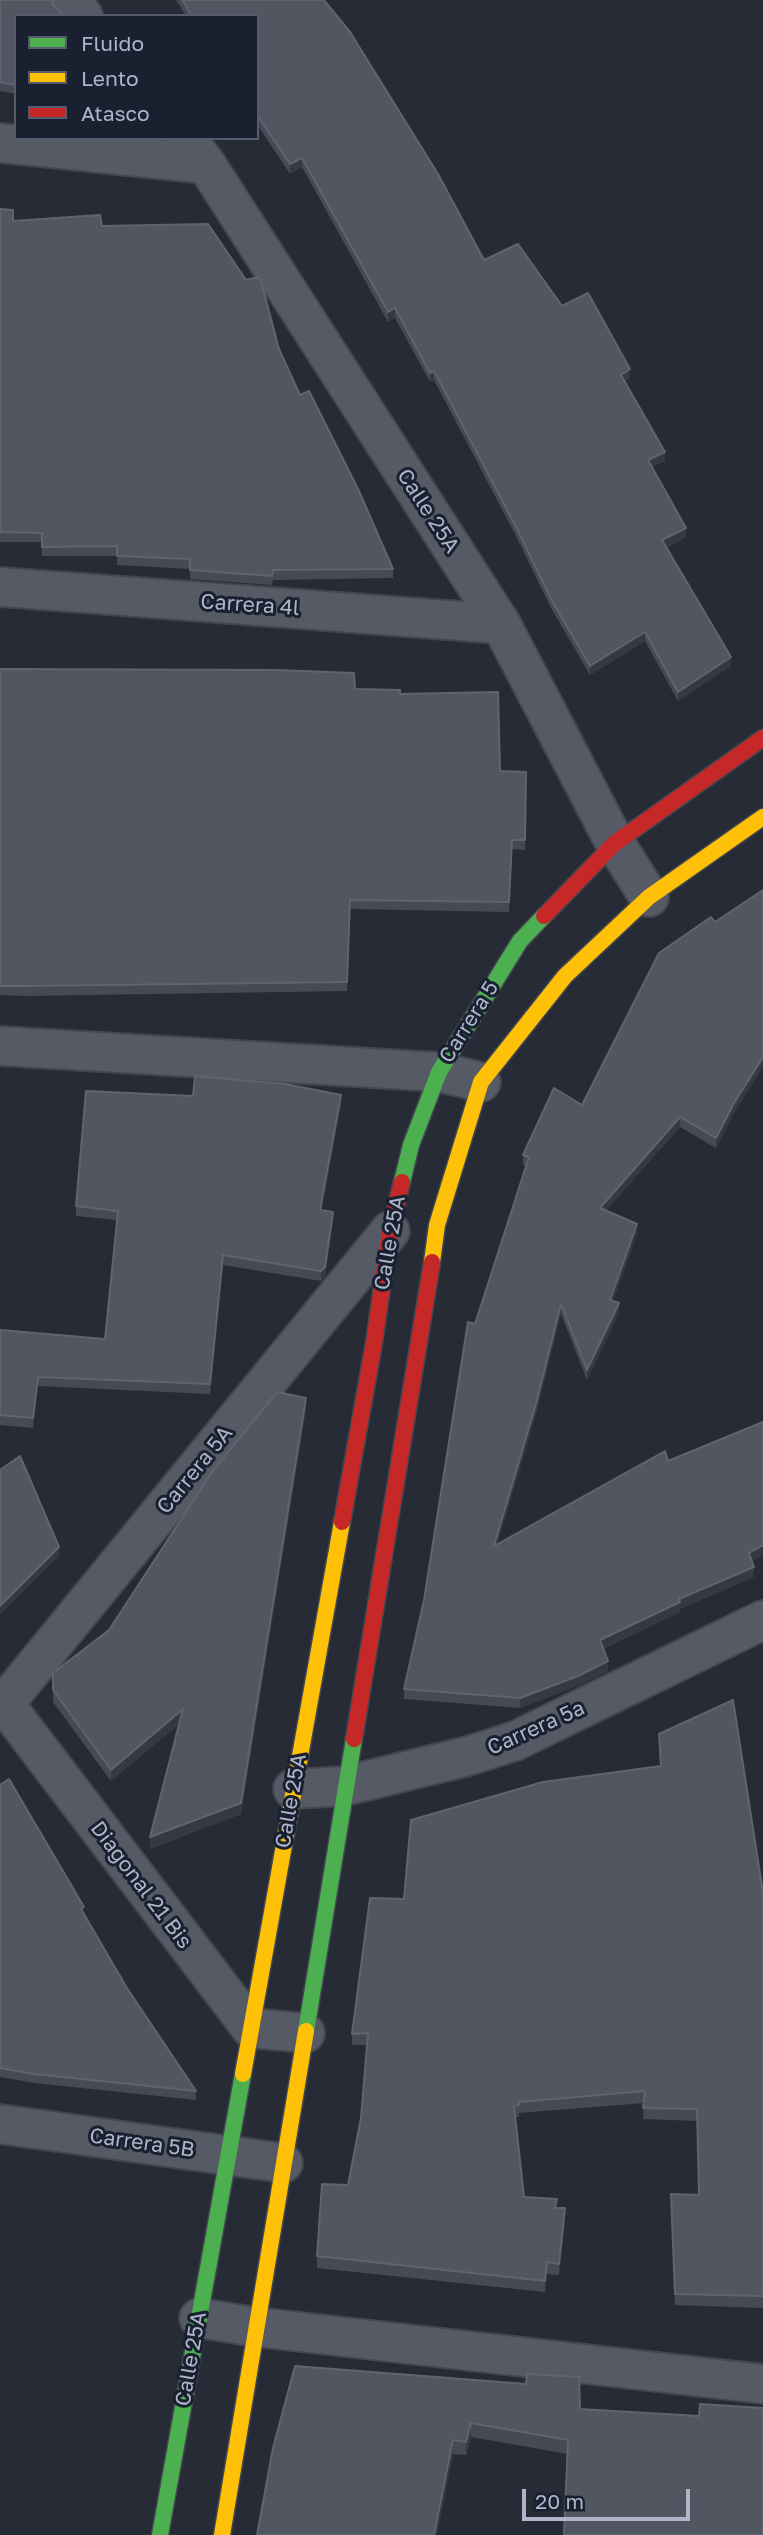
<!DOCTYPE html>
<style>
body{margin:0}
#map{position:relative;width:763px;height:2535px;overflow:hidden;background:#262b36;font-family:"Golos Text",sans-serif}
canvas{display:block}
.legend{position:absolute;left:14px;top:14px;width:245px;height:126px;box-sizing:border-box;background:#192030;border:2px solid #555c6d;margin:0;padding:9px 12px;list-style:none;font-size:21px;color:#aeb5c8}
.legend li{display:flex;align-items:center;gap:14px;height:35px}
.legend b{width:35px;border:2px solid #555c6d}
.scale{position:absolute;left:522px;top:2489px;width:168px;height:32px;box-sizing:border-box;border:4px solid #aeb5c8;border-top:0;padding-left:9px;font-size:21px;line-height:24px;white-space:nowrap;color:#aeb5c8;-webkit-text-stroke:5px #192030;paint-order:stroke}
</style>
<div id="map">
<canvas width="763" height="2535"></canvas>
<ul class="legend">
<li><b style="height:9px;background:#4caf50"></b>Fluido</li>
<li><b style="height:9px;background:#ffc107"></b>Lento</li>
<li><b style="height:9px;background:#c62828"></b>Atasco</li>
</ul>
<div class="scale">20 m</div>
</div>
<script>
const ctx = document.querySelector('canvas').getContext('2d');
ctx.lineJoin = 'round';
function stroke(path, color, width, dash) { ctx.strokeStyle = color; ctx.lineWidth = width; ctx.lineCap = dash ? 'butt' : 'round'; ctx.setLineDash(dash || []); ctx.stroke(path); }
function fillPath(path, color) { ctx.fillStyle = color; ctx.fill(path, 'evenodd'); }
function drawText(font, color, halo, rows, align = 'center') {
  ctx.font = font + ' "Golos Text",sans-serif'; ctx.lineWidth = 6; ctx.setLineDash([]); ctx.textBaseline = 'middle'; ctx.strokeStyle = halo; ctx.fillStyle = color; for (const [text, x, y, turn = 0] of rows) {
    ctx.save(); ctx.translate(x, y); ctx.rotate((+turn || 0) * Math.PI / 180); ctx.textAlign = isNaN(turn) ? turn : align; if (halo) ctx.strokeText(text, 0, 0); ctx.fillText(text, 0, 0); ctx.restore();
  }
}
const street = new Path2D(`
 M 70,0 L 83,16
 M 185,138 L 206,164 L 501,624 L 615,843 L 649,897
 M 0,143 L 206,164
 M 0,587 L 501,624
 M 0,1046 L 439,1072 L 481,1082
 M 0,1698 L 251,2028 L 305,2033
 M 0,1709 L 390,1231
 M 293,1789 L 345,1786 L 468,1756 L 515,1741 L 763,1620
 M 0,2124 L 283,2163
 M 199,2318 L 256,2327 L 763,2384`);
const fast = new Path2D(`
 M 402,1182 L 411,1145 L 439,1072 L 520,941 L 544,916
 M 306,2031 L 354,1739
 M 160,2535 L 243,2074`);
const slow = new Path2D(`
 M 432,1262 L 437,1225 L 481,1082 L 565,976 L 649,897 L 763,817
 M 243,2074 L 342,1522
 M 222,2535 L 306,2031`);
const jam = new Path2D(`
 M 544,916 L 615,843 L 763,738
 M 342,1522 L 374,1343 L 390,1231 L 402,1182
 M 354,1739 L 432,1262`);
const wall = new Path2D(`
 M 0,0 L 16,16 L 16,94 L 0,91 Z
 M 176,0 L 324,0 L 484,260 L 562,306 L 630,378 L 625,381 L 665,461 L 652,467 L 686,537 L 667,548 L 731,666 L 678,701 L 645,641 L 590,675 L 551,608 L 516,536 L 434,380 L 430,382 L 395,318 L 388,322 L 302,167 L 290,174 L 257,124 L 257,16 L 186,16 Z
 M 0,209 L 13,221 L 102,226 L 279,349 L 300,395 L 393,569 L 393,578 L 273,580 L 272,585 L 190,579 L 190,569 L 117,565 L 117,556 L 42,556 L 42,542 L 0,542 Z
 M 0,669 L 355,689 L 400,694 L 500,771 L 526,772 L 525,850 L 512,849 L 509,912 L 350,909 L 347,991 L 25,996 L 0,995 Z
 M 763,890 L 763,1067 L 734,1113 L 716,1148 L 680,1127 L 606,1210 L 637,1234 L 613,1301 L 619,1313 L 587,1380 L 561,1314 L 536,1414 L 497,1544 L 668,1461 L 752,1561 L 754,1577 L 680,1609 L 680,1612 L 603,1649 L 608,1671 L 578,1686 L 520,1708 L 404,1699 L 404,1689 L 424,1600 L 475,1324 L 526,1166 L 523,1165 L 523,1155 L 582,1105 L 715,922 Z
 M 341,1105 L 321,1211 L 333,1221 L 325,1276 L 321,1281 L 223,1265 L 210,1394 L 38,1386 L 33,1428 L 0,1425 L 0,1330 L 105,1339 L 117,1220 L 76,1216 L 76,1206 Z
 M 306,1409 L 241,1814 L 150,1849 L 179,1724 L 111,1781 L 53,1702 L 53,1673 L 109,1630 Z
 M 659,1734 L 763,1893 L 763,2308 L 675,2305 L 671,2205 L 699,2195 L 697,2121 L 643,2119 L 644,2103 L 519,2113 L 519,2117 L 515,2117 L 524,2197 L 557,2208 L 565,2219 L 559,2275 L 547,2274 L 545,2292 L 317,2268 L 317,2256 L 348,2185 L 361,2118 L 367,2045 L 352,2045 L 352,2034 L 404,1899 L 661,1766 Z
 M 0,1785 L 84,1915 L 127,1988 L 196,2091 L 196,2100 L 34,2083 L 0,2077 Z
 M 580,2409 L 699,2416 L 568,2454 L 471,2437 L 466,2455 L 453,2454 L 437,2535 L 257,2535 L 273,2448 Z`);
const shadedWall = new Path2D(`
 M 302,158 L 302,167 L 290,174 L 290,164 Z
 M 395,308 L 395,318 L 388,322 L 388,312 Z
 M 630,369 L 630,378 L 621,384 L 621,375 Z
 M 434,371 L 434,380 L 430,382 L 430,373 Z
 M 665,452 L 665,461 L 648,469 L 648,460 Z
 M 686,528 L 686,537 L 662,550 L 662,540 Z
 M 645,632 L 645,641 L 590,675 L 590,666 Z
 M 731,657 L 731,666 L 678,701 L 678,692 Z
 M 763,1057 L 763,1067 L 734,1113 L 716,1148 L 716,1138 L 734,1103 Z
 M 341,1095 L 341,1105 L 320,1220 L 320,1210 Z
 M 680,1117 L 680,1127 L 600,1218 L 600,1208 Z
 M 333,1212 L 333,1221 L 325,1276 L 321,1281 L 321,1271 Z
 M 637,1224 L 637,1234 L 610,1310 L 610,1300 Z
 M 223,1255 L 223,1265 L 210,1394 L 210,1384 Z
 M 619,1303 L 619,1313 L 587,1380 L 587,1370 Z
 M 561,1304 L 561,1314 L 536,1414 L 494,1556 L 494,1546 Z
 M 38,1377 L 38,1386 L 33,1428 L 33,1418 Z
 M 306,1398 L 306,1409 L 241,1814 L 150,1849 L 150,1837 Z
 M 763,1545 L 763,1555 L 749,1563 L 749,1553 Z
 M 59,1547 L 59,1556 L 0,1615 L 0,1606 Z
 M 754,1567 L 754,1577 L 680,1609 L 680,1612 L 600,1650 L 600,1640 L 679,1599 Z
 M 608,1661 L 608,1671 L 578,1686 L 520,1708 L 520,1698 Z
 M 183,1709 L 183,1721 L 111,1781 L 111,1770 Z
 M 565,2208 L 565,2219 L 559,2275 L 559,2264 Z
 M 547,2262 L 547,2274 L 545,2292 L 545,2281 Z
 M 471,2423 L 471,2437 L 466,2455 L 466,2442 Z
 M 453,2440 L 453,2454 L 437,2535 L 434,2535 Z`);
const building = new Path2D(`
 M 0,0 L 52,0 L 53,5 L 64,16 L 16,16 L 16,85 L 0,82 Z
 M 182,0 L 324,0 L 350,32 L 438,174 L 484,260 L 518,244 L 562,306 L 588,293 L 630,369 L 621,375 L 665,452 L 648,460 L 686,528 L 662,540 L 731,657 L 678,692 L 645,632 L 590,666 L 551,599 L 516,527 L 434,371 L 430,373 L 395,308 L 388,312 L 302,158 L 290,164 L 257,115 L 257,16 L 192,16 Z
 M 0,209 L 13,210 L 13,221 L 100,215 L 102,226 L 208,224 L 246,280 L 258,277 L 261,281 L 279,349 L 300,395 L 309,391 L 359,491 L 393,569 L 273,570 L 272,576 L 190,570 L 190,559 L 117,556 L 117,546 L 42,547 L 42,533 L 0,532 Z
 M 0,669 L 277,670 L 354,673 L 355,689 L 400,690 L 400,694 L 498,692 L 500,771 L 526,772 L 525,840 L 512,840 L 509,902 L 350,900 L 347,982 L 25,986 L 0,986 Z
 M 763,890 L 763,1057 L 734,1103 L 716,1138 L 680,1117 L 600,1208 L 637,1224 L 610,1300 L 619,1303 L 587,1370 L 561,1304 L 536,1404 L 494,1546 L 665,1451 L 668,1461 L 763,1422 L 763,1545 L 749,1553 L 754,1567 L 679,1599 L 680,1602 L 600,1640 L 608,1661 L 578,1676 L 520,1698 L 404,1689 L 424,1600 L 468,1322 L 475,1324 L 529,1157 L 523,1155 L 554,1088 L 582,1105 L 659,953 L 711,917 L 715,922 Z
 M 195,1076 L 285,1084 L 341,1095 L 320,1210 L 333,1212 L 325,1267 L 321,1271 L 223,1255 L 210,1384 L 38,1377 L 33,1418 L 0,1415 L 0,1330 L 105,1339 L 118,1211 L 76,1206 L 86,1091 L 193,1096 Z
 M 277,1392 L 306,1398 L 241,1803 L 150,1837 L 183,1709 L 111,1770 L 53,1690 L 53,1673 L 109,1630 L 212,1472 Z
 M 20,1456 L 59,1547 L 0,1606 L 0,1470 Z
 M 733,1700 L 763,1893 L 763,2296 L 675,2294 L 671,2194 L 699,2195 L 697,2109 L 643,2108 L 645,2091 L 519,2102 L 519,2105 L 514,2106 L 524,2197 L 557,2199 L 555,2208 L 565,2208 L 559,2264 L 547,2262 L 545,2281 L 317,2256 L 322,2184 L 348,2185 L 361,2118 L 368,2033 L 352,2034 L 370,1898 L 404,1899 L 411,1820 L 543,1782 L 661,1766 L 659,1734 Z
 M 9,1779 L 84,1907 L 81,1909 L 127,1988 L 196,2091 L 34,2074 L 0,2068 L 0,1785 Z
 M 295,2366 L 526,2384 L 527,2374 L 579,2377 L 580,2409 L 699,2416 L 700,2404 L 763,2408 L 763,2535 L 564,2535 L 568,2440 L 471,2423 L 466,2442 L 453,2440 L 434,2535 L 257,2535 L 273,2448 Z`);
const streetNames = [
 ["Calle 25A",428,511,57],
 ["Carrera 4l",250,605,4],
 ["Carrera 5",469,1022,-58],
 ["Calle 25A",390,1243,-80],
 ["Carrera 5A",195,1470,-51],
 ["Carrera 5a",536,1728,-24],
 ["Calle 25A",291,1801,-80],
 ["Diagonal 21 Bis",141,1885,53],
 ["Carrera 5B",142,2143,8],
 ["Calle 25A",191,2359,-80]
];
stroke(street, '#42464e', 42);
stroke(fast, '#42464e', 19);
stroke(slow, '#42464e', 19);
stroke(jam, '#42464e', 19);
stroke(street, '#565a64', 38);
stroke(fast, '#4caf50', 16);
stroke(slow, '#ffc107', 16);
stroke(jam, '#c62828', 16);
fillPath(wall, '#464a55');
fillPath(shadedWall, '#343943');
fillPath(building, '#515661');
stroke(building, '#606471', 2);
drawText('21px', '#aeb5c8', '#192030', streetNames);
</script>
